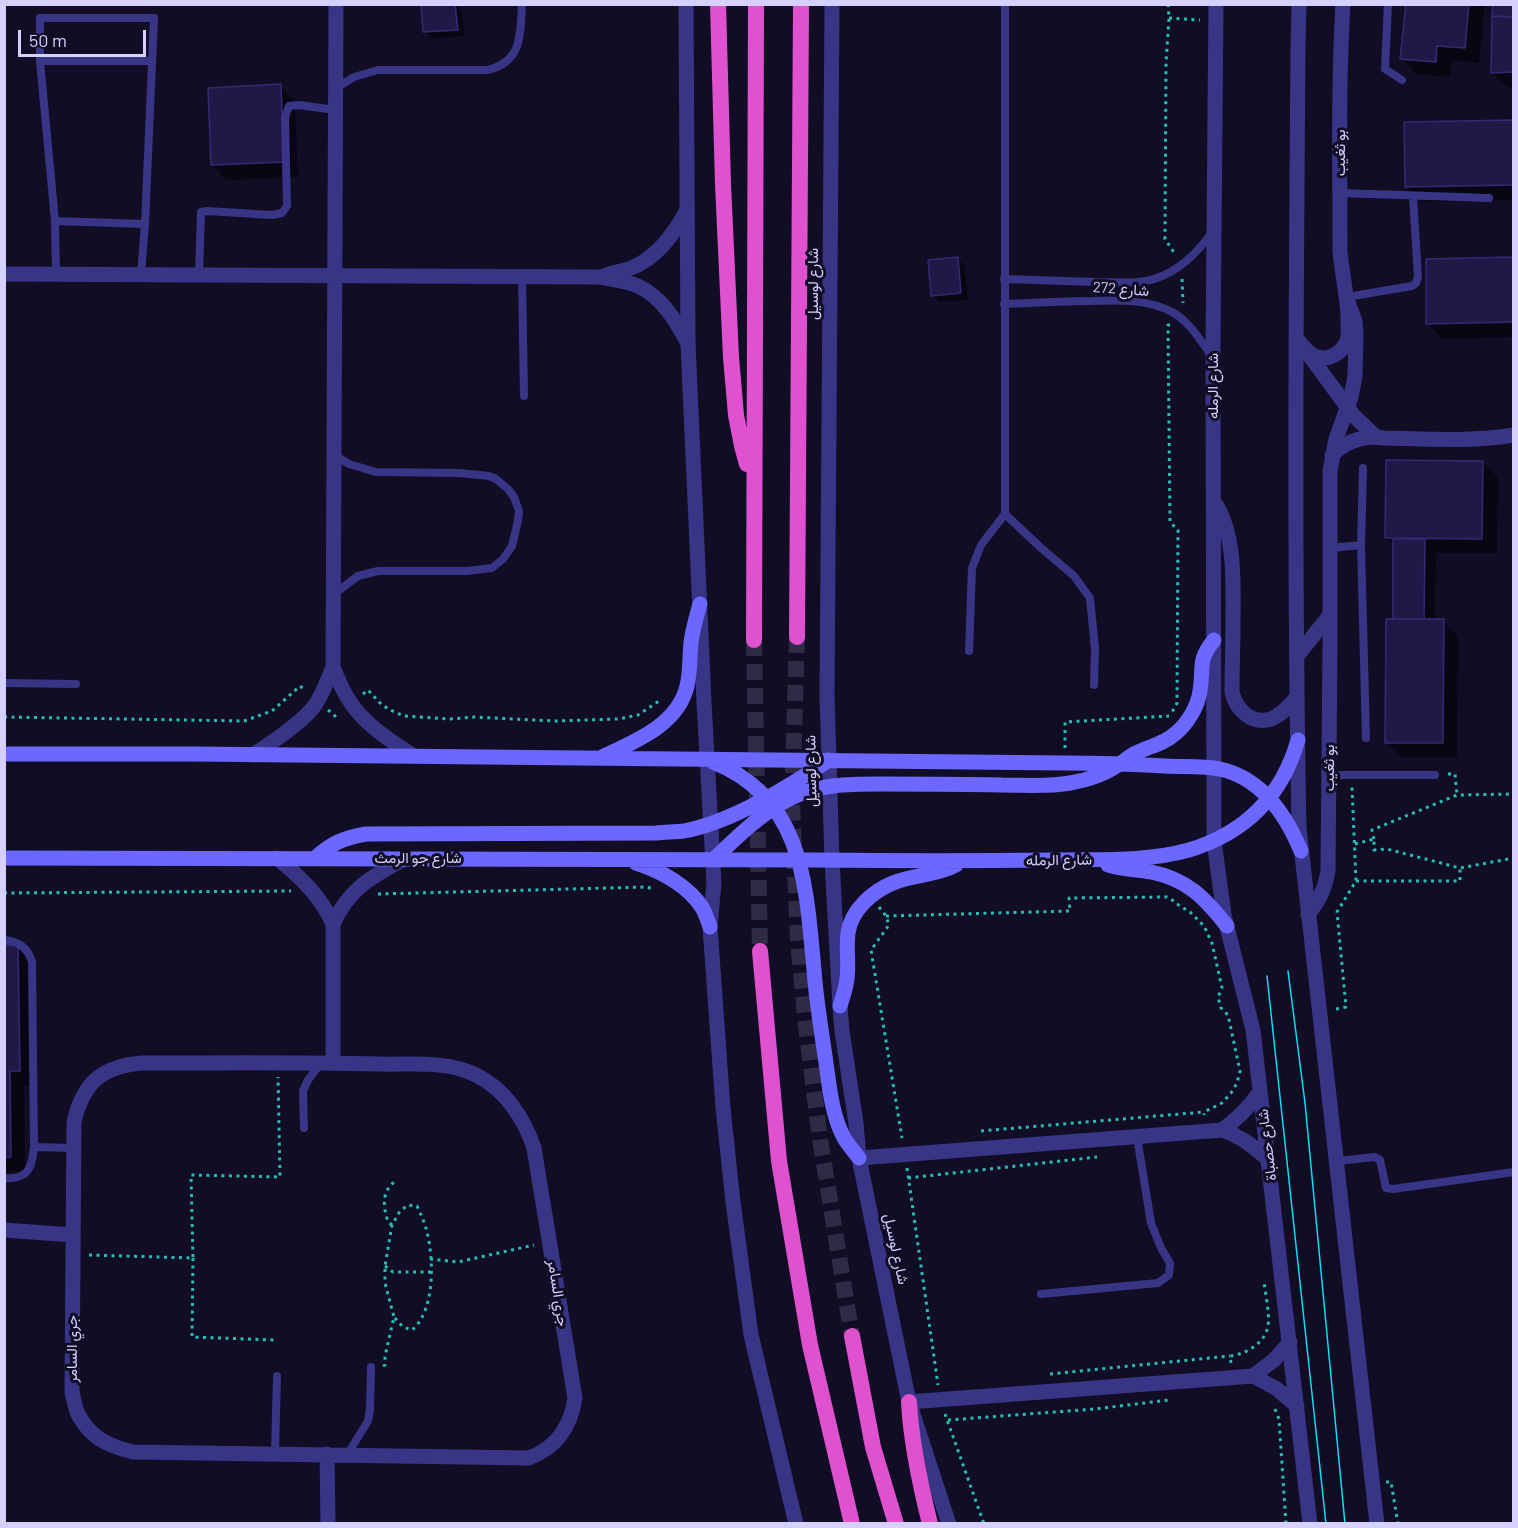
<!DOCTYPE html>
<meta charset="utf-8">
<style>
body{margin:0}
#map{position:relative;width:1518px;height:1528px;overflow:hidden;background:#110d25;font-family:Barlow,sans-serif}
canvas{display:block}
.frame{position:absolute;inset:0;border:6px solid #d6d0ff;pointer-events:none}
.scale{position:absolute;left:18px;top:30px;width:128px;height:27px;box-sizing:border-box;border:3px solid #d6d0ff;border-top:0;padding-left:8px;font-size:18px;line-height:21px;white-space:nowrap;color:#d6d0ff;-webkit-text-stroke:4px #110d25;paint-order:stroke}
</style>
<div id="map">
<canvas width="1518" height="1528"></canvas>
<div class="frame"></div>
<div class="scale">50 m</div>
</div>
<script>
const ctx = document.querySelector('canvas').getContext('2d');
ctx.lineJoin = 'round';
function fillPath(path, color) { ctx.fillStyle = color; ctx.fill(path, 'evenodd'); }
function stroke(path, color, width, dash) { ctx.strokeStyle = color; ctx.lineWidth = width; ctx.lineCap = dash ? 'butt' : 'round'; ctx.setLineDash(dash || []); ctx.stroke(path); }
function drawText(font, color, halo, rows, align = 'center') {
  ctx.font = font + ' Barlow,Vazirmatn,sans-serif'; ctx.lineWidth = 6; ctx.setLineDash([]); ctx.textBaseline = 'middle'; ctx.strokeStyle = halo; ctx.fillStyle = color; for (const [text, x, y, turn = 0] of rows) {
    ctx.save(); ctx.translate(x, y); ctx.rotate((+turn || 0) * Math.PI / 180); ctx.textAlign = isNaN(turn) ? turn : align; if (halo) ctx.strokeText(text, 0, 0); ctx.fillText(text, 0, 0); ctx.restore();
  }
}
const shadow = new Path2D(`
 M 439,4 L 456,4 L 462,10 L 464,36 L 432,39 L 425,32 Z
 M 1407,4 L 1485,4 L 1479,63 L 1452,60 L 1450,77 L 1417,74 L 1402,59 Z
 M 1514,4 L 1514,87 L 1508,87 L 1492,72 Z
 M 280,86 L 295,101 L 298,177 L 227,180 L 212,165 Z
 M 1514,121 L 1514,200 L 1422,202 L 1406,187 Z
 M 958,259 L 965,266 L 968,300 L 939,302 L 932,295 Z
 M 1514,259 L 1514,337 L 1443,339 L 1428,324 Z
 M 1483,462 L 1498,477 L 1497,553 L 1436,553 L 1435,620 L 1443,620 L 1458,636 L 1457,757 L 1401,757 L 1386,742 L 1396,620 L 1395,546 L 1387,538 Z
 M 4,946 L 18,946 L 33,961 L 34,1086 L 24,1086 L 25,1171 L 4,1172 Z`);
const building = new Path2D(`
 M 455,4 L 458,30 L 423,32 L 421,5 Z
 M 1406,4 L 1469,4 L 1465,48 L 1437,46 L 1436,62 L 1400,59 Z
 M 1493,4 L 1514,4 L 1514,17 L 1492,16 Z
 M 1492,16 L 1514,17 L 1514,72 L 1491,73 Z
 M 281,84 L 284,162 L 211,165 L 208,88 Z
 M 1514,120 L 1514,185 L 1405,187 L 1404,122 Z
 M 958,257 L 961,293 L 931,296 L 928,260 Z
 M 1514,257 L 1514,322 L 1426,324 L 1426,259 Z
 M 1386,460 L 1483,461 L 1482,539 L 1385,538 Z
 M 1393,539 L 1425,539 L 1424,619 L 1393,619 Z
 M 1386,619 L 1444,619 L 1443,743 L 1385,743 Z
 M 4,945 L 18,945 L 20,1071 L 10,1071 L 11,1157 L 4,1157 Z`);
const trunkTunnel = new Path2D(`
 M 797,637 L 792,803 L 798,940 L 806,1026 L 820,1139 L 852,1336
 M 754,640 L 760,951`);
const path = new Path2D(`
 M 1168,4 L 1169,18 L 1166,63 L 1165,239 L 1175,254
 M 1169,18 L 1200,20
 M 1182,279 L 1183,303
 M 1170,325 L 1168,325 L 1170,522 L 1178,530 L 1177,703 L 1171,714
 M 363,694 L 368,690 L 381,704 L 390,710 L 404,716 L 450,719 L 474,717 L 555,721 L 618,719 L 638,715 L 662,699
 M 328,710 L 335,716 L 339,713
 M 4,717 L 244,721 L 272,711 L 300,686 L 305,690
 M 1065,748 L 1065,722 L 1169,716
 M 1514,752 L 1514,815
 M 1448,774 L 1455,774 L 1457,795
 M 1374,839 L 1372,830 L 1457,795 L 1513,794
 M 1355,844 L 1374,839 L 1374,850 L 1387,849 L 1460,868 L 1514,858
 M 1356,881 L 1460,881 L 1460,868
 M 4,893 L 291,891
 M 378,894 L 647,887 L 653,889
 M 1177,904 L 1190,912 L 1204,926 L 1212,943 L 1222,988 L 1218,997 L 1221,1008 L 1228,1015 L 1240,1071 L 1237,1083 L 1231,1093 L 1222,1103 L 1204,1112 L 1204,1115
 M 879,907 L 886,916 L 889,925 L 871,950 L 902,1138
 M 886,916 L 1070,911 L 1069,898 L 1167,897 L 1177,903
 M 1336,1009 L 1346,1007 L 1337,912 L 1356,881 L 1352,787
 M 981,1131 L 1204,1112
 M 907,1168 L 938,1385
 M 908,1178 L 1097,1157
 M 392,1225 L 388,1222 C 383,1206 381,1190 397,1180
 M 89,1255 L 193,1258 L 191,1175 L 280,1177 L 278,1077
 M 193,1258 L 192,1337 L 274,1340
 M 430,1259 L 458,1262 L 534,1245
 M 385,1266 L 393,1272 L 431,1272
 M 1231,1363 L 1230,1356 C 1246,1354 1266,1343 1268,1325 C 1270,1315 1265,1292 1264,1281
 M 383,1366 L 385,1365 L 385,1356 L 394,1317 L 385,1283 L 385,1266 L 392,1225 L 400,1211 L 408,1205 L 417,1206 C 421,1215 425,1223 427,1232 C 434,1260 435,1311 412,1330 L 403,1327 L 394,1317
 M 1050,1374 L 1230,1356
 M 1275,1409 L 1279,1419 L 1286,1524
 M 945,1414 L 984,1524
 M 948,1420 L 1095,1409 L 1169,1400
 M 1386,1482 L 1391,1482 L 1398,1524`);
const service = new Path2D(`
 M 1388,4 L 1385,69 L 1402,80
 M 40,61 L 152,61
 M 336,88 L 354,77 L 378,70 L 487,70 C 523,62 520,34 522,4
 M 1340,193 L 1489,198
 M 55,221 L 40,61 L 40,18 L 154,18 L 145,224
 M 56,274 L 55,221 L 145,224 L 141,275
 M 199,275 L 201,212 L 207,211 L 272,215 L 282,213 L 287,206 L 285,117 L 289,106 L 299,105 L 335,110
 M 522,276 L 524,396
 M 1004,279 C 1035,280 1066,281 1097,282 C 1116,282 1138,285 1157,278 C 1180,270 1199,251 1213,231
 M 1347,297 L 1412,286 L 1416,283 L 1418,277 L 1413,196
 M 1004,304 C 1034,303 1063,301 1092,301 C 1120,300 1149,299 1174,313 C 1190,323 1200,340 1211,355
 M 1005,514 L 1040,547 L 1074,576 L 1090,598 L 1095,649 L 1094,685
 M 1361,545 L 1366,738
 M 1330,548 L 1361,545 L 1363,468
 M 334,594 L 358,576 L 378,571 L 466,571 L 492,568 L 503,559 L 512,546 L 518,521 L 519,511 L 514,497 L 508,489 L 496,479 L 489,476 L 460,473 L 376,472 L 349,464 L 334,455
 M 969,651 L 972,568 L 981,545 L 1005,514 L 1005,4
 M 4,683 L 76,684
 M 1329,775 L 1435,775
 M 4,940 C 19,941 28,948 32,962 L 34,1147 C 32,1168 28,1180 4,1178
 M 304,1128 L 303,1091 L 308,1080 L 321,1063
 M 34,1147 L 74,1148
 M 1337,1161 L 1375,1157 L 1380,1160 L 1386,1188 L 1393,1189 L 1514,1172
 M 1041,1294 L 1158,1283 L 1169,1275 L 1170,1263 L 1161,1248 L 1151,1223 L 1137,1137
 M 275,1454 L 277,1376
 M 347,1455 L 368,1421 L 370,1409 L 371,1367`);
const minor = new Path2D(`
 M 1216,4 L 1213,347 L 1214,841 L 1224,915 L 1253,1030 L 1310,1524
 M 1299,4 L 1298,47 C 1296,307 1294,568 1299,828 L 1377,1524
 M 4,274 L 600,277 C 613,280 626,281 638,286 C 662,297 677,322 688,344
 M 603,276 C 612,273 622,271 631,268 C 657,258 674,234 687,210
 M 1296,338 C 1305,349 1314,362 1330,357 C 1338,354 1344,349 1347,341 C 1349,335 1348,328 1348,322 C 1348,298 1342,275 1340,251 C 1340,169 1338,87 1343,4
 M 1307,352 L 1353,415 L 1376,437
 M 1332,455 C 1347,440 1365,435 1385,438 C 1428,439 1471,442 1514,435
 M 1217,506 C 1236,539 1233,585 1233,622 C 1233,645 1232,669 1232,692 C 1236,710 1252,725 1271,719 C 1282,715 1290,705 1297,697
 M 1297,656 L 1330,615
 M 333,667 C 337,677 341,687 347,697 C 362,723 389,740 414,756
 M 253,755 C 272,742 297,726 312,709 C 322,697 327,681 333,667 L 336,4
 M 277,858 C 300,877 321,896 333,924 L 333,1063
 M 1308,915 C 1320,898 1324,892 1328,871 L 1330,645 L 1330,471 L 1336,439 L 1351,397 L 1355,376 L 1356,334 L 1355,321 L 1348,302
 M 333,924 C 350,887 372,877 406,858
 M 141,1063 C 220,1063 299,1062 378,1064 C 410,1065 446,1060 476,1075 C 505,1089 524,1118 534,1148 L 575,1398 C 571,1426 556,1449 528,1458 L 133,1452 C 109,1446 92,1439 79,1416 C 75,1409 74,1400 72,1392 L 74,1122 C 83,1083 101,1067 141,1063 Z
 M 1222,1130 C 1238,1119 1249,1107 1260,1092
 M 859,1158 L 1222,1130 C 1243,1137 1252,1146 1269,1160
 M 4,1230 L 73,1235
 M 1253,1376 L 1277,1389 L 1297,1406
 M 909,1402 L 1253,1376 L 1274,1360 L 1290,1342
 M 327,1454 L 328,1524`);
const tertiary = new Path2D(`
 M 686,4 L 688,344 L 704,702 L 714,883 L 710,927 L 723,1108 L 733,1202 L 751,1335 L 796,1524
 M 832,4 L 827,696 L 829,760 L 832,861 L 840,1006 L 842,1031 L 856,1123 L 859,1158 L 909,1402 L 949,1524`);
const secondary = new Path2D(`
 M 4,754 L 195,754 L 1064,763 C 1098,763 1132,764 1165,766 C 1183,767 1203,766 1220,769 C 1261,778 1286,815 1301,851
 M 602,757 C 634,742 678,725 687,686 C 691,669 689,652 692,636 C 694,625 697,615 700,604
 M 713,762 C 804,798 806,886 814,970 C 816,999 821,1028 825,1056 C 829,1083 831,1112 843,1136 C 847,1144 854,1151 859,1158
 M 4,858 C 275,858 546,859 817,860 C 896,861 975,861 1054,860 C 1099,859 1146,862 1189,850 C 1245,833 1282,796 1298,740
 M 315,858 C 332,843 343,838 366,834 L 656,833 C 665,832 675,832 684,831 C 732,822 788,787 829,760
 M 713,860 C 737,837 761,813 791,798 C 819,784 849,784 880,784 C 921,784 961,784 1002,785 C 1025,785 1048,787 1070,783 C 1088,780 1106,774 1121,763 C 1126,760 1130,755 1136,753 C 1150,746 1164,744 1176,733 C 1188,723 1198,706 1200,691 C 1204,666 1197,661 1214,640
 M 636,863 C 661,871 689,886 703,909 C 706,915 708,921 710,927
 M 1108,865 C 1122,870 1137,869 1151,872 C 1187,879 1205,898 1227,926
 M 840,1006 C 843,997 846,988 847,979 C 849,964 846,948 848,933 C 851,910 873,891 893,883 C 914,874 936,876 956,865`);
const trunk = new Path2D(`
 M 718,4 L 723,184 L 731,357 L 736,415 L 742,446 L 747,464
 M 797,637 L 801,4
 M 754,640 L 756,4
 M 760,951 L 779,1161 L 810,1345 L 852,1524
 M 852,1336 L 873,1447 L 896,1524
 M 909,1402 C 911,1443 920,1484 930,1524`);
const tram = new Path2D(`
 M 1288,971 L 1305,1103 L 1345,1524
 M 1267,976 L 1326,1524`);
const streetNames = [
 ["بو ثغيب",1340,153,-90],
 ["شارع لوسيل",813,284,-90],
 ["شارع 272",1121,289,4],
 ["شارع الرمله",1213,386,-90],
 ["بو ثغيب",1329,768,-90],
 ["شارع لوسيل",811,771,-91],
 ["شارع جو الرمث",418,858],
 ["شارع الرمله",1059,860,-1],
 ["شارع حصباة",1267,1145,-97],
 ["شارع لوسيل",896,1249,78],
 ["جري السامر",558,1293,81],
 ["جري السامر",72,1349,-90]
];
fillPath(shadow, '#0007');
fillPath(building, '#211847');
stroke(building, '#382874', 1.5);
stroke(trunkTunnel, '#2f2a46', 16, [16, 8]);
stroke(path, '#27bdb5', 3, [3, 4.5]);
stroke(service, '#383587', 8);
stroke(minor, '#383587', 15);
stroke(tertiary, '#383587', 15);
stroke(secondary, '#6c67ff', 15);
stroke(trunk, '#e051d0', 16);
stroke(tram, '#00e1fb', 1.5);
drawText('15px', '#d6d0ff', '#110d25', streetNames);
</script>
